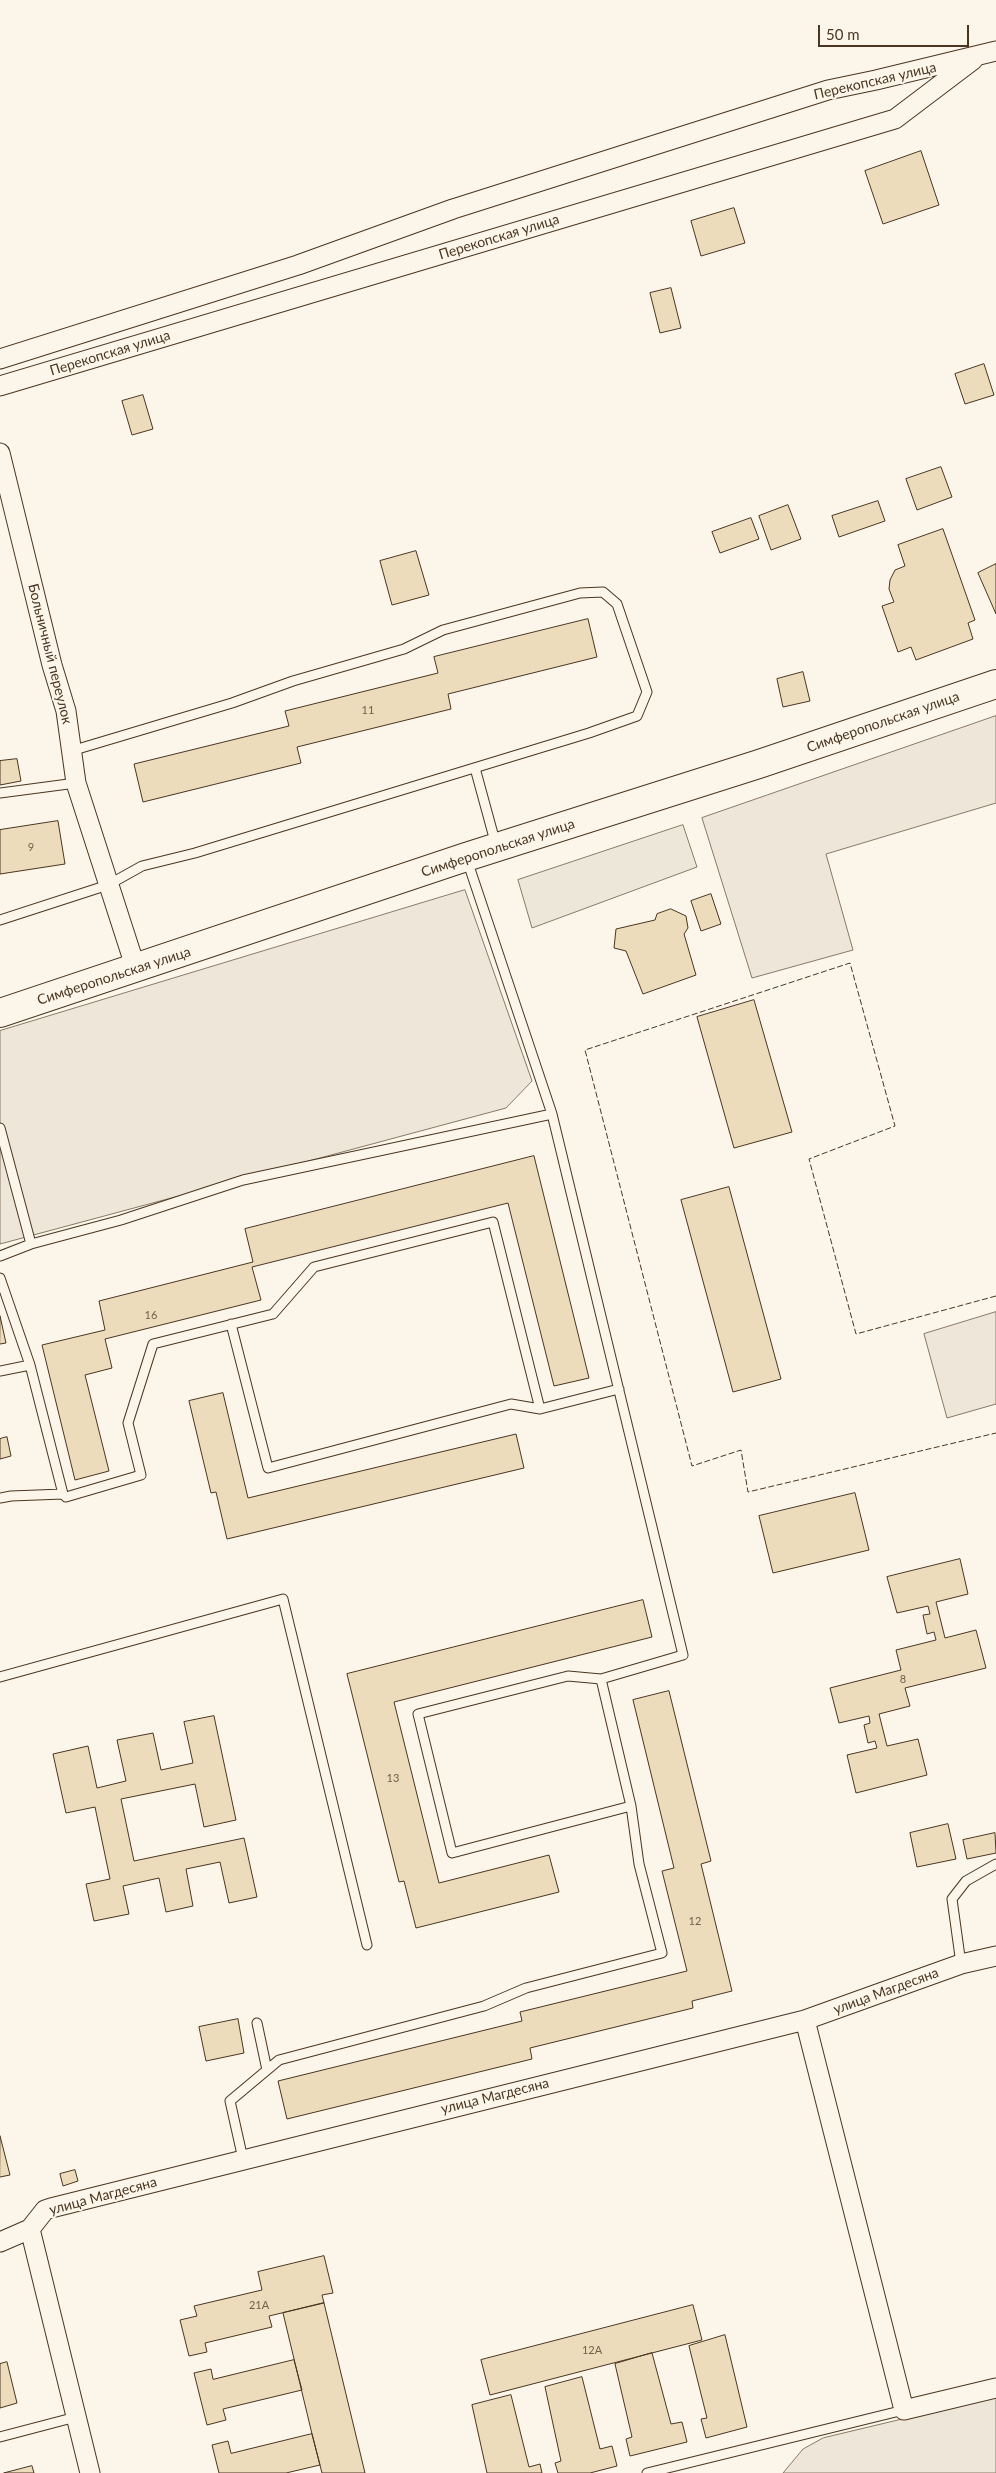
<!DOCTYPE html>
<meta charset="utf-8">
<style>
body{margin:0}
#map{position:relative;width:996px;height:2473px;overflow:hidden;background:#fbf6e9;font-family:Lato,sans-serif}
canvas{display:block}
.scale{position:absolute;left:818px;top:25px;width:151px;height:22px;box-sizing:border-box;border:2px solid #4a3520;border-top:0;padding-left:6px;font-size:15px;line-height:18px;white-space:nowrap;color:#4a3520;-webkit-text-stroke:4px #fbf6e9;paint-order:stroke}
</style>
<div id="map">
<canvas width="996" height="2473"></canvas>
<div class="scale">50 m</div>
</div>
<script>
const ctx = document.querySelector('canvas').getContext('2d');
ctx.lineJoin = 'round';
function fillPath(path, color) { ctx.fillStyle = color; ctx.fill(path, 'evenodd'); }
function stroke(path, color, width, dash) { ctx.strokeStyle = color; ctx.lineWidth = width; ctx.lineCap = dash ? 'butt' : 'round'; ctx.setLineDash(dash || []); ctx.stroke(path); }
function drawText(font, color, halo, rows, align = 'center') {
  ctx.font = font + ' Lato,sans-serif'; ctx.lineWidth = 4; ctx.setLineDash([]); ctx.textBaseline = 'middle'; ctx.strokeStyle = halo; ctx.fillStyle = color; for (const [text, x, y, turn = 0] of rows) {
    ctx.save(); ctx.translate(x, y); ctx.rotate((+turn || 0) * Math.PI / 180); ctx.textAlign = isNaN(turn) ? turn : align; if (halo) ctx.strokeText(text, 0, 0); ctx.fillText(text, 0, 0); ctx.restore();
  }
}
const green = new Path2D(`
 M 996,716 L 996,803 L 826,854 L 853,950 L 752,978 L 702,818 Z
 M 465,890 L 532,1081 L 506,1108 L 0,1244 L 0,1031 Z
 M 996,1312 L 996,1404 L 947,1418 L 924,1334 Z
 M 996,2397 L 996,2473 L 783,2473 L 803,2449 L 823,2438 Z`);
const parking = new Path2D(`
 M 683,825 L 697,867 L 532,928 L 518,880 Z`);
const building = new Path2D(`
 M 921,151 L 939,205 L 883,224 L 865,171 Z
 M 734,208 L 745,243 L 701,256 L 691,221 Z
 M 671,288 L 681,328 L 660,333 L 650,293 Z
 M 984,364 L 994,395 L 965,404 L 955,374 Z
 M 143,395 L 153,429 L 132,435 L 122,401 Z
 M 941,467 L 952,497 L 917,510 L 906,479 Z
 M 878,501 L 885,521 L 839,537 L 832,516 Z
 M 788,505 L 801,539 L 771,550 L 759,516 Z
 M 751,518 L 759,539 L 720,553 L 712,532 Z
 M 943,529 L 975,620 L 968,623 L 973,639 L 916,660 L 911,647 L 898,652 L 882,606 L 894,602 L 889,589 L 890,580 L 895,570 L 905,566 L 898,545 Z
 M 416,551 L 429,595 L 392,605 L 380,561 Z
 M 996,564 L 996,614 L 978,573 Z
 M 588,619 L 597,657 L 448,694 L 451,709 L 297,747 L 301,763 L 143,802 L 134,764 L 289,726 L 285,711 L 438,673 L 434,657 Z
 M 803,672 L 810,701 L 783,707 L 777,679 Z
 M 17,759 L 21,781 L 0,785 L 0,761 Z
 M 58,821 L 65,864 L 0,874 L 0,830 Z
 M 711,894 L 721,924 L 701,931 L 691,901 Z
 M 671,909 L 686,916 L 688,928 L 684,934 L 696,975 L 643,994 L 626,951 L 614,948 L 616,929 L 655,920 L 657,914 Z
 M 754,1000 L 792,1132 L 734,1148 L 697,1017 Z
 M 534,1156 L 589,1378 L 554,1386 L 508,1203 L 252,1267 L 261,1300 L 105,1339 L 112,1368 L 85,1375 L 109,1471 L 75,1480 L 42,1345 L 105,1330 L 99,1301 L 253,1262 L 245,1229 Z
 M 729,1187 L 781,1379 L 733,1392 L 681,1200 Z
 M 0,1316 L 6,1343 L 0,1344 Z
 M 223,1393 L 248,1498 L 516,1434 L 524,1468 L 227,1539 L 216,1492 L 211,1493 L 189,1401 Z
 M 7,1437 L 11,1456 L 0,1459 L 0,1439 Z
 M 855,1493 L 869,1550 L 773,1573 L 759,1516 Z
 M 960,1559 L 968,1594 L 936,1602 L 945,1638 L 976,1630 L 986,1668 L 905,1688 L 910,1706 L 879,1714 L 887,1746 L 918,1739 L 927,1775 L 856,1793 L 847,1755 L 877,1748 L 875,1741 L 868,1743 L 864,1725 L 870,1723 L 869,1716 L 839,1723 L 830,1688 L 901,1670 L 896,1650 L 936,1640 L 934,1632 L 927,1634 L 923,1615 L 930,1614 L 928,1606 L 897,1613 L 887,1577 Z
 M 643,1600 L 652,1637 L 394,1702 L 439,1883 L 549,1855 L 559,1892 L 416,1928 L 404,1881 L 399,1882 L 347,1674 Z
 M 669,1691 L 711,1861 L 701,1864 L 732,1991 L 692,2001 L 693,2008 L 530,2048 L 532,2059 L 287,2119 L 278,2081 L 522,2021 L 520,2012 L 687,1971 L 662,1871 L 674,1868 L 633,1700 Z
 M 214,1716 L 236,1820 L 204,1827 L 195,1784 L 121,1799 L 134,1861 L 244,1838 L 257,1897 L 229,1903 L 220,1862 L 186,1869 L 193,1906 L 166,1912 L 159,1878 L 123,1886 L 129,1914 L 94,1921 L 86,1884 L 110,1879 L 95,1807 L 66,1813 L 53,1754 L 88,1746 L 97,1788 L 126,1781 L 117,1740 L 153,1733 L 161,1770 L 193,1763 L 184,1722 Z
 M 948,1824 L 956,1859 L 917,1867 L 910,1833 Z
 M 995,1833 L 996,1853 L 967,1859 L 963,1840 Z
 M 238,2019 L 244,2053 L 206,2061 L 199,2027 Z
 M 0,2136 L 10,2175 L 0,2177 Z
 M 75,2170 L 78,2181 L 63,2186 L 60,2174 Z
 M 324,2256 L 333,2293 L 322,2295 L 324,2303 L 269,2316 L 272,2327 L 205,2343 L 207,2352 L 189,2356 L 180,2320 L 197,2316 L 194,2306 L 262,2290 L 258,2272 Z
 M 324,2303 L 365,2473 L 322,2473 L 312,2434 L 283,2313 Z
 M 693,2305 L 702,2340 L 490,2395 L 481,2360 Z
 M 725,2335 L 747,2427 L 706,2438 L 701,2419 L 707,2418 L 689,2346 Z
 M 652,2353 L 671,2424 L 682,2422 L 687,2442 L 630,2456 L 626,2439 L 632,2437 L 615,2364 Z
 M 294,2360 L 302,2390 L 223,2409 L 226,2420 L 207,2425 L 194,2373 L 211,2369 L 213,2379 Z
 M 7,2362 L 17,2403 L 0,2408 L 0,2364 Z
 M 582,2377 L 600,2449 L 612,2446 L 617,2466 L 590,2473 L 558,2473 L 555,2463 L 561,2461 L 545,2387 Z
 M 511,2395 L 529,2467 L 540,2464 L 542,2473 L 487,2473 L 472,2405 Z
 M 312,2434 L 320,2465 L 286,2473 L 219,2473 L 212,2445 L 228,2441 L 231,2453 Z
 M 32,2466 L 34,2473 L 4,2473 Z`);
const service = new Path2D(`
 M 475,768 L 496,845
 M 0,793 L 76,783
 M 467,860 L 552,1114 L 683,1655 L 601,1679 L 568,1676 L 418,1714 L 452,1853 L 631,1806
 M 0,920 L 108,885 L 142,866 L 195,853 L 589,733 L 637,716 L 647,692 L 617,604 L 603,592 L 580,593 L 443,630 L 404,649 L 293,681 L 232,703 L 71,751
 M 0,1128 L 31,1244
 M 0,1256 L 31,1244 L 121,1220 L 243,1180 L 552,1114
 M 0,1278 L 30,1365 L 63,1494 L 66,1497 L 141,1475 L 128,1423 L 153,1344 L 273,1314 L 314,1267 L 493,1222 L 540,1409 L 619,1389
 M 231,1324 L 268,1468 L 511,1404 L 540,1409
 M 0,1371 L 30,1365
 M 0,1498 L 11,1496 L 63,1494
 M 0,1677 L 283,1599 L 367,1945
 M 961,1964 L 952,1899 L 966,1881 L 996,1864
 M 257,2023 L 267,2070
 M 243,2159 L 230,2101 L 279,2060 L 484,2006 L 526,1988 L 662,1953 L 639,1864 L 631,1806 L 601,1679
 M 0,2437 L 76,2417
 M 647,2473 L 904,2410`);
const minor = new Path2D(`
 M 0,359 L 298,265 L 453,209 L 828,90 L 876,80 L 996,51
 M 0,386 L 895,119 L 973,60
 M 0,453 L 52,665 L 66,711 L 76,783 L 136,969
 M 805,2020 L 904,2410 L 996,2388
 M 30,2229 L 90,2473
 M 0,2242 L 30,2229 L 45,2210 L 51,2208 L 805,2020 L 961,1964 L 996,1956`);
const trunk = new Path2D(`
 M 0,1013 L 466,857 L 759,764 L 996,684`);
const fence = new Path2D(`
 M 996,1296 L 856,1334 L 809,1159 L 895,1126 L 850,963 L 585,1050 L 692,1466 L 741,1450 L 748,1492 L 996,1433`);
const numberNames = [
 ["11",368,710],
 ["9",31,847],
 ["16",151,1315],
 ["8",903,1679],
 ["13",393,1778],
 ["12",695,1921],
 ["21А",259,2305],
 ["12А",592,2350]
];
const streetNames = [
 ["Перекопская улица",875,81,-13],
 ["Перекопская улица",499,237,-17],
 ["Перекопская улица",110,353,-17],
 ["Больничный переулок",50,654,76],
 ["Симферопольская улица",883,722,-19],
 ["Симферопольская улица",498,848,-18],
 ["Симферопольская улица",114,976,-18],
 ["улица Магдесяна",886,1991,-20],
 ["улица Магдесяна",495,2096,-14],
 ["улица Магдесяна",103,2196,-15]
];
fillPath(green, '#ede6d9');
stroke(green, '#887966', 1);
fillPath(parking, '#ede7d9');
stroke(parking, '#887966', 1);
fillPath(building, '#ecdcbc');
stroke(building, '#4a3520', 1);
stroke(service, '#4a3520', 11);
stroke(minor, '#4a3520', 21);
stroke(trunk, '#4a3520', 30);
stroke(service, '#fbf6e9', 9);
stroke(minor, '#fbf6e9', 19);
stroke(trunk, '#fbf6e9', 28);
stroke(fence, '#4a3520', 1, [6, 2.5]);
drawText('11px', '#725f47', null, numberNames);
drawText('14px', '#4a3520', '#fbf6e9', streetNames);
</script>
